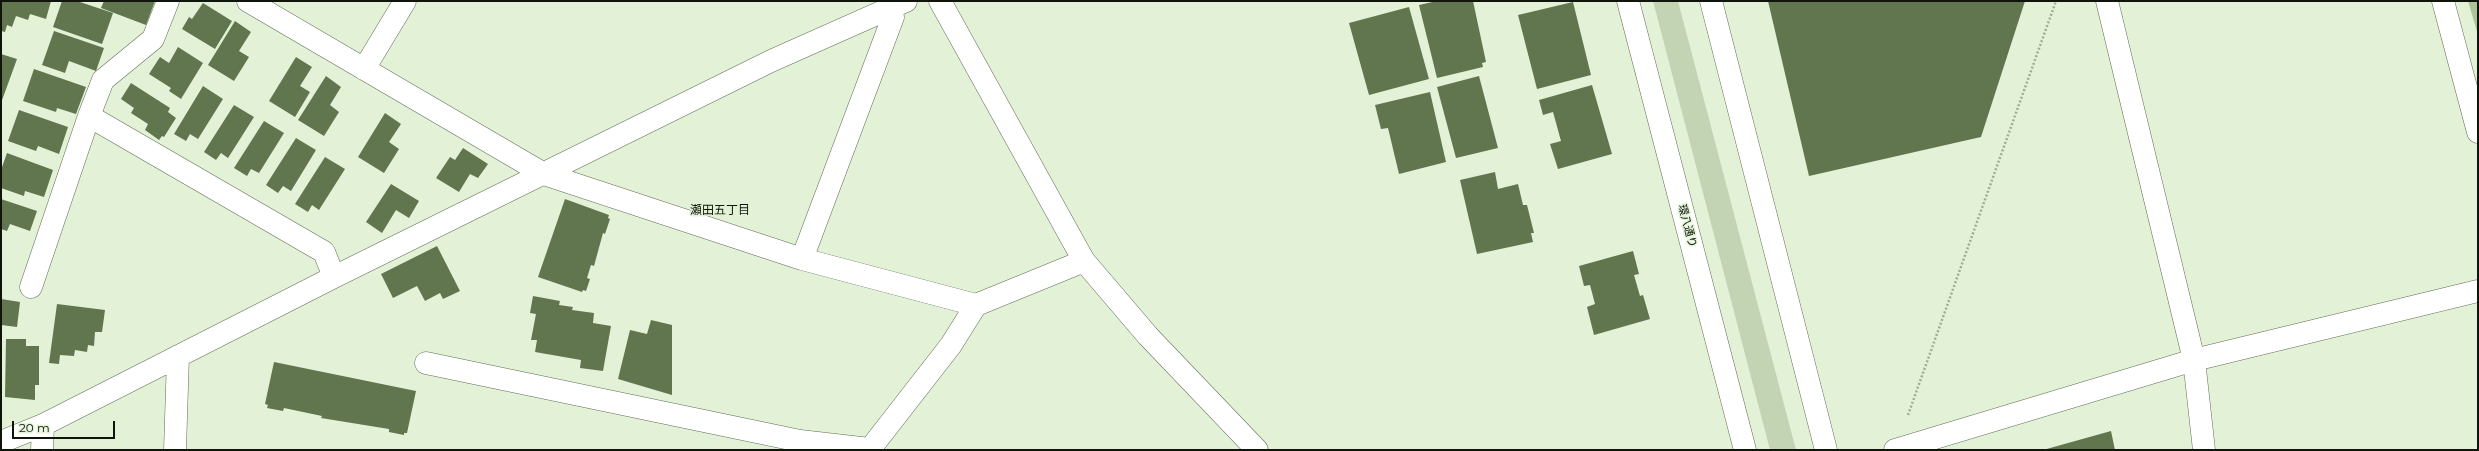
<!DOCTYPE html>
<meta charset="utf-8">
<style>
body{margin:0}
#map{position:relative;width:2479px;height:451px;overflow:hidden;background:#e3f2d7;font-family:Montserrat,sans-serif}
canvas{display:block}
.frame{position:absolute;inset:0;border:2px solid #10150c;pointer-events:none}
.scale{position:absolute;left:12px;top:421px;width:103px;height:18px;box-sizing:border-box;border:2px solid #10150c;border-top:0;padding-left:5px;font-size:12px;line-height:14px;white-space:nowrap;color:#10150c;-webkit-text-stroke:3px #e3f2d7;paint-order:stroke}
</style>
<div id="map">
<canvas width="2479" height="451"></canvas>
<div class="frame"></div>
<div class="scale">20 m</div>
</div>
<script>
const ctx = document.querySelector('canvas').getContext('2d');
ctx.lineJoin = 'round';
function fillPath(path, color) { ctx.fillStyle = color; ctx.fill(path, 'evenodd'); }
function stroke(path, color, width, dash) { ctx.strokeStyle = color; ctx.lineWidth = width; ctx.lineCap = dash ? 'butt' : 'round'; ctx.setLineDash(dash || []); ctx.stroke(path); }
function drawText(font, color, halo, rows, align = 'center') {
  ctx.font = font + ' Montserrat,"Noto Sans JP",sans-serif'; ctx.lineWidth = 3; ctx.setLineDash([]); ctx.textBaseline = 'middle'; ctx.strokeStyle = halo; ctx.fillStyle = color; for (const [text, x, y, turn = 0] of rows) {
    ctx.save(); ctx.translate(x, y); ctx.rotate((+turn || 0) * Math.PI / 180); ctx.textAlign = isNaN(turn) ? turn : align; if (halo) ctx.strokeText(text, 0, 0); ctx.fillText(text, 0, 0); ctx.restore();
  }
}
const green = new Path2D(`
 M 1653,1 L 1678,1 L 1796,450 L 1770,450 Z`);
const forest = new Path2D(`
 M 2468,1 L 2478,1 L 2478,35 Z`);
const building = new Path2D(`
 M 1,1 L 51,1 L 46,19 L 30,14 L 28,20 L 16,16 L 12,27 L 7,25 L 5,32 L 1,31 Z
 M 62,1 L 77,1 L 113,13 L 102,44 L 53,27 Z
 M 104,1 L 155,1 L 146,25 L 101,8 Z
 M 1437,1 L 1473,1 L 1486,62 L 1482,63 L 1483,67 L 1437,78 L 1419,5 Z
 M 1768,1 L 2025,1 L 1981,137 L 1809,176 Z
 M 1573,2 L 1591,75 L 1537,89 L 1518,15 Z
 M 203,3 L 232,21 L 215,49 L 182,29 L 189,17 L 192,19 Z
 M 1409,7 L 1429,79 L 1369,95 L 1349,23 Z
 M 235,21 L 251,32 L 239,51 L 249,57 L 234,81 L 208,65 Z
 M 54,31 L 104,48 L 96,71 L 69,61 L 65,73 L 42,65 Z
 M 178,47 L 203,63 L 181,99 L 169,91 L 171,88 L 149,74 L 160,57 L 169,63 Z
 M 1,54 L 17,59 L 1,103 Z
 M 296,57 L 312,67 L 300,86 L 310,92 L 295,117 L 269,101 Z
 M 34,69 L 86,87 L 76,114 L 57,108 L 56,112 L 23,101 Z
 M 326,76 L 341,87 L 330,105 L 339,112 L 324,136 L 298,120 Z
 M 1479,76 L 1498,148 L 1456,158 L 1437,87 Z
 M 131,83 L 170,108 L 168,112 L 176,118 L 164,137 L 162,136 L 159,140 L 145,130 L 148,124 L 131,113 L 134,108 L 121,99 Z
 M 1592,85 L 1612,154 L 1558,169 L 1550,144 L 1561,141 L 1553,112 L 1543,115 L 1539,100 Z
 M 203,86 L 223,99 L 198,139 L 190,134 L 186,141 L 174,134 Z
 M 1430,92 L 1446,162 L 1399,174 L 1388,128 L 1381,129 L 1375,105 Z
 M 234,105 L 254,117 L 228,158 L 221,153 L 216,160 L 204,152 Z
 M 19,110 L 68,127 L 59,154 L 38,146 L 36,151 L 8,141 Z
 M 385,113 L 401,124 L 389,142 L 399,149 L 384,173 L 358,157 Z
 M 264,121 L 284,133 L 259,173 L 251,169 L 247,176 L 234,168 Z
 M 296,138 L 316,150 L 291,191 L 283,186 L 278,193 L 266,185 Z
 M 463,148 L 488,164 L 478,178 L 470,174 L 459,192 L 436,178 L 450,157 L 455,160 Z
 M 7,153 L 53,170 L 44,197 L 25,191 L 24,196 L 1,188 L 1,170 Z
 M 325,157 L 345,169 L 319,210 L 312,205 L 308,212 L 295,204 Z
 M 1495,172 L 1498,189 L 1518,184 L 1523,205 L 1527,205 L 1534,233 L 1531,233 L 1533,242 L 1477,254 L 1460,180 Z
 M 391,184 L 419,201 L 409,218 L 396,210 L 382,233 L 366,222 Z
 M 1,199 L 37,211 L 30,231 L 10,224 L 7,231 L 1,229 Z
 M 565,199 L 609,215 L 608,218 L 610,219 L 605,234 L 603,233 L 594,266 L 591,265 L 587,278 L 590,279 L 586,291 L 583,290 L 582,292 L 538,277 Z
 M 437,246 L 460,291 L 443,299 L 440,293 L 425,301 L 417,286 L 393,298 L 381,274 Z
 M 1633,251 L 1639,274 L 1634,275 L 1640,296 L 1643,295 L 1650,319 L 1594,335 L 1587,307 L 1595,304 L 1590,285 L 1584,286 L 1579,266 Z
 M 533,296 L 560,301 L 559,305 L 573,307 L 572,310 L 594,313 L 593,323 L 611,326 L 603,371 L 580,368 L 581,360 L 535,352 L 537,340 L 531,340 L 536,314 L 530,313 Z
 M 1,299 L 20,302 L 17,327 L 1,325 Z
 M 57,304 L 105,310 L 102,332 L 95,332 L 94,346 L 88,345 L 87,352 L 75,350 L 74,356 L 60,355 L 59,364 L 49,363 Z
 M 651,320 L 672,325 L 672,395 L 618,379 L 630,330 L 647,334 Z
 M 6,339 L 26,339 L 26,346 L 39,346 L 39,385 L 35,385 L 35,400 L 5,397 Z
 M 274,362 L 416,391 L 407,433 L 404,433 L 404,435 L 389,432 L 389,429 L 321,418 L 322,416 L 284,408 L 283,411 L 267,408 L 268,405 L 265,404 Z
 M 2111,431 L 2115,450 L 2043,450 Z`);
const path = new Path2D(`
 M 1908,415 L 2056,1`);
const minor = new Path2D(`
 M 168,1 L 153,39 L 103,80 L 89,116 L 324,252 L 334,277
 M 248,1 L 544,174 L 802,259 L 976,305 L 1084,261
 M 940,1 L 1084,261 L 1148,336 L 1257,450
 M 2107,1 L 2194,360 L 2204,450
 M 2443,1 L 2478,132
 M 364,69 L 405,1
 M 802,259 L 893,17 L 889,9
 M 31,287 L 89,116
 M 426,363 L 800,441
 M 1,442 L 43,425 L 334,277 L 771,61 L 906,1
 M 42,450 L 43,425
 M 175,450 L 178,356
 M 798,450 L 800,441 L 870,449 L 951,345 L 976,305
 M 1895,450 L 2194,360 L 2478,291`);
const major = new Path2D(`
 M 1628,1 L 1745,450
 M 1711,1 L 1826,450`);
const streetNames = [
 ["環八通り",1687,226,75]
];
const neighbourhoodNames = [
 ["瀬田五丁目",720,210]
];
fillPath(green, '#c3d4b4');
fillPath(forest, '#adc399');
fillPath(building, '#61754e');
stroke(minor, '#616d56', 23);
stroke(major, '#616d56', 23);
stroke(path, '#a0ac97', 2.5, [2, 2]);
stroke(minor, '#fff', 22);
stroke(major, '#fff', 22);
drawText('11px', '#10150c', '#e3f2d7', streetNames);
drawText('12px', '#10150c', '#e3f2d7', neighbourhoodNames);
</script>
